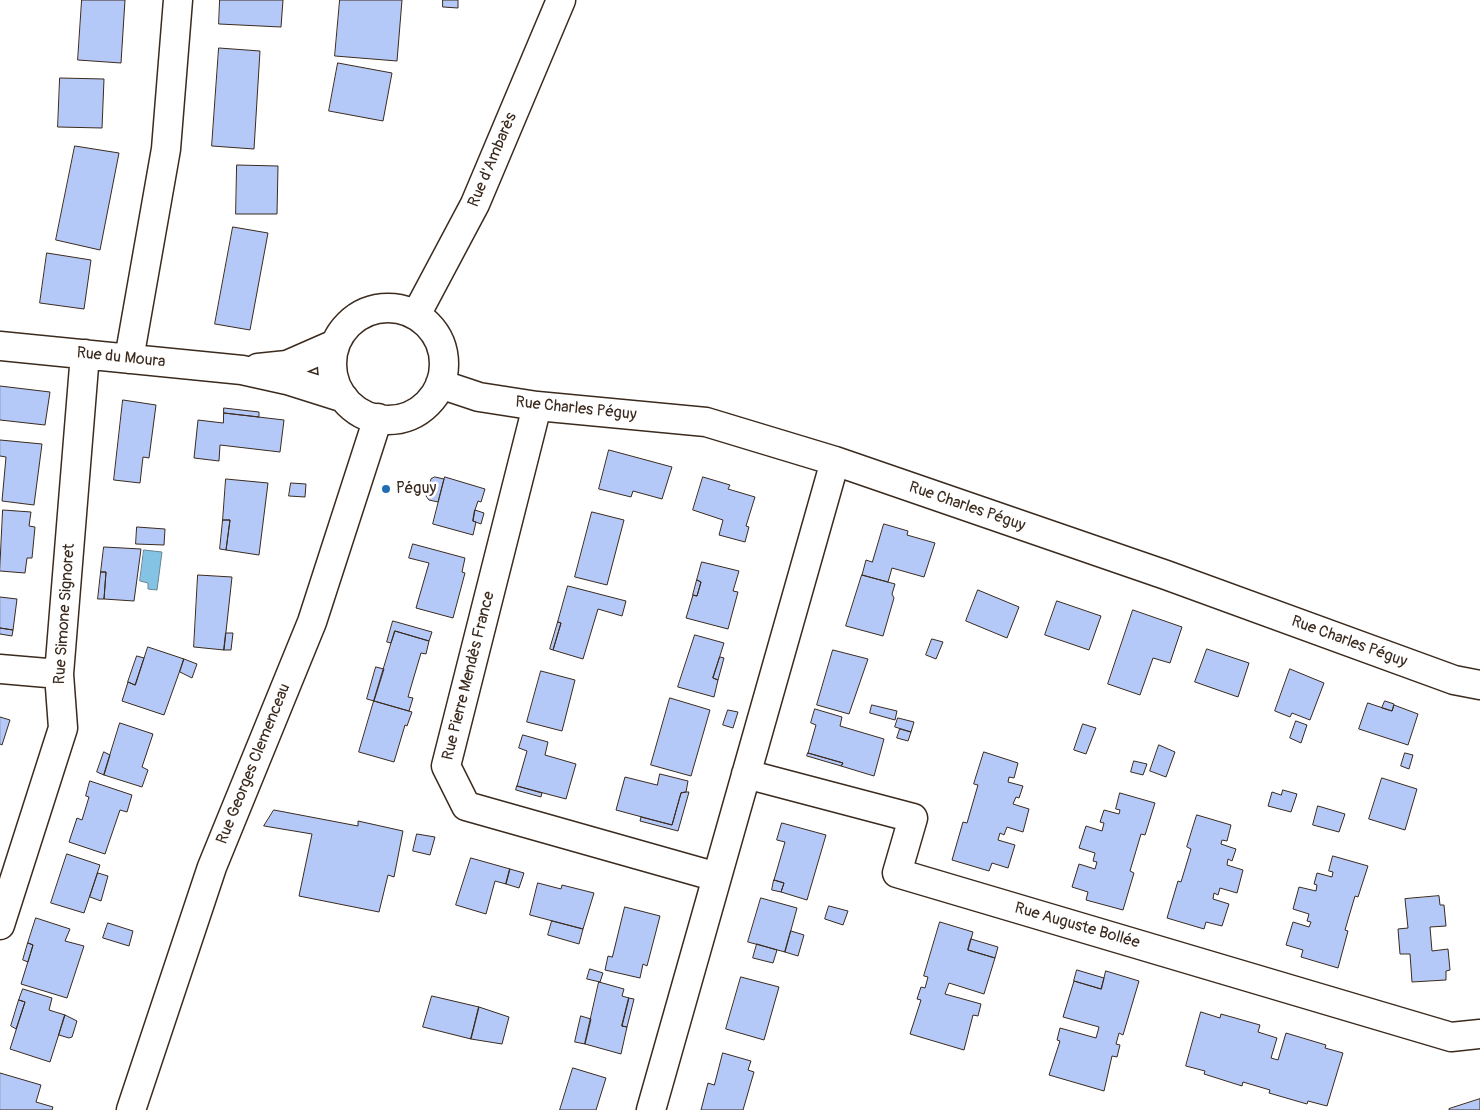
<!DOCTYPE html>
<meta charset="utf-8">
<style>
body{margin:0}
canvas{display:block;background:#fff}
</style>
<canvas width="1480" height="1110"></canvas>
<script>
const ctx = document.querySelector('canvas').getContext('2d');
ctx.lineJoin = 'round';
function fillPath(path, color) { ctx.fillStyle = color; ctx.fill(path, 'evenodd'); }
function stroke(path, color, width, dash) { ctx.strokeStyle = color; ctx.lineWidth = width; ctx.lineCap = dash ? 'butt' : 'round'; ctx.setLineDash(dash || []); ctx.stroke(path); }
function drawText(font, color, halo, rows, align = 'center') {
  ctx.font = font + ' Pangolin,sans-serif'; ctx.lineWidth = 5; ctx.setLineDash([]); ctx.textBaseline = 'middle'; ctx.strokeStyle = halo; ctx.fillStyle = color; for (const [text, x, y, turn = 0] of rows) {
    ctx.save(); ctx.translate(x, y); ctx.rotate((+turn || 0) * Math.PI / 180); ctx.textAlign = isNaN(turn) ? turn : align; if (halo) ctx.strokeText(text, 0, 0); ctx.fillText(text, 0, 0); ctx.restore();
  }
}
const water = new Path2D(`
 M 144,550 L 162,552 L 157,590 L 148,589 L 148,583 L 140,581 Z`);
const building = new Path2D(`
 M 82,0 L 125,0 L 121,63 L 78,60 Z
 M 220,0 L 283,0 L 281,27 L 219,24 Z
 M 340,0 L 402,0 L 397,61 L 335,56 Z
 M 443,0 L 458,0 L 458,8 L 443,7 Z
 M 219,48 L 260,51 L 254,149 L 212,146 Z
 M 338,63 L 392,73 L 383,121 L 329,111 Z
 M 60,78 L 104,79 L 102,128 L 58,127 Z
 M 75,146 L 119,153 L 100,250 L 56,240 Z
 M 237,165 L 278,166 L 277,214 L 236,214 Z
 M 233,227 L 268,233 L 250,330 L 215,324 Z
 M 47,253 L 91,260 L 84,309 L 40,303 Z
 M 0,386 L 50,392 L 45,425 L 0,420 Z
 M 123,400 L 156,405 L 149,458 L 143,457 L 140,483 L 114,480 Z
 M 224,408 L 259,412 L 259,417 L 224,413 Z
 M 224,413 L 284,420 L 280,452 L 220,445 L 219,461 L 194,458 L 198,420 L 223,423 Z
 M 0,440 L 42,444 L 34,505 L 2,501 L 6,457 L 0,456 Z
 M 609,450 L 672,467 L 662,499 L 633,491 L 631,497 L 599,489 Z
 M 435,477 L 444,479 L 438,502 L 429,500 L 426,496 L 431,479 Z
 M 445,477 L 485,489 L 481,502 L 478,501 L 475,510 L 473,521 L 476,522 L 473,535 L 433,524 Z
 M 703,477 L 730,485 L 728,489 L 755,497 L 746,526 L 749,527 L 745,542 L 719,535 L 723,520 L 693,510 Z
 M 226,479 L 268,483 L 259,555 L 226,550 L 230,520 L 223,520 Z
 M 291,483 L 306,484 L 305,497 L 289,496 Z
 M 3,510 L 31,512 L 29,526 L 35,527 L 32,558 L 27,558 L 25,573 L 0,571 Z
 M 475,510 L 484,513 L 481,524 L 473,521 Z
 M 592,512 L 624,520 L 607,585 L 575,577 Z
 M 223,520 L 230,520 L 226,550 L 220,549 Z
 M 884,524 L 908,531 L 907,535 L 935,543 L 924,577 L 892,568 L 888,582 L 862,575 L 866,560 L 872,562 Z
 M 137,527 L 165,529 L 164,545 L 136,544 Z
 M 413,544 L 465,558 L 462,572 L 465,573 L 453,618 L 416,608 L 429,563 L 409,558 Z
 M 104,547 L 141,549 L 134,601 L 104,599 L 106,572 L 101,572 Z
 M 702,562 L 739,571 L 733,591 L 738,592 L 728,629 L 686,618 L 693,595 L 697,596 L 701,582 L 697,580 Z
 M 101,572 L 106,572 L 104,599 L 98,599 Z
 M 198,575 L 232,577 L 224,650 L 194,647 Z
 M 862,575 L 895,584 L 892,594 L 894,598 L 883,636 L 846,626 Z
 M 697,580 L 701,582 L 697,596 L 693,595 Z
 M 568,586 L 626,601 L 622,616 L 598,609 L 583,659 L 553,650 L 561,623 L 558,622 Z
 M 978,590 L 1019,607 L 1007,638 L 966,621 Z
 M 0,597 L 17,599 L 13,630 L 0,628 Z
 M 1057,601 L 1101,616 L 1089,650 L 1045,635 Z
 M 1133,610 L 1182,627 L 1170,663 L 1153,658 L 1140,695 L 1108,684 Z
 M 393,621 L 432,632 L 429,641 L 395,631 L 391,643 L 387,642 Z
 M 558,622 L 561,623 L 553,650 L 550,649 Z
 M 0,628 L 13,630 L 12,636 L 0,634 Z
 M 395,631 L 429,641 L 426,654 L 421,653 L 408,697 L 413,698 L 409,711 L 374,701 Z
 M 226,633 L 233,633 L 231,650 L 224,650 Z
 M 695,635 L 724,643 L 713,678 L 718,680 L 714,697 L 678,687 Z
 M 932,639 L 943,642 L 936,659 L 926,655 Z
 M 148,647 L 184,659 L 164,715 L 122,701 L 128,682 L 135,685 Z
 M 1207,649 L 1249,663 L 1238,697 L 1195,682 Z
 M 833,650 L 868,659 L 849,714 L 817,705 Z
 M 137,656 L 144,658 L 135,685 L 128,682 Z
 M 720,657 L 724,658 L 718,680 L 713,678 Z
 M 184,659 L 197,664 L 192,678 L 180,672 Z
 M 376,667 L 384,669 L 374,701 L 367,699 Z
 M 1290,669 L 1324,683 L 1310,720 L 1292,713 L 1290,717 L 1275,711 Z
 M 541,671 L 575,680 L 562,731 L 527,722 Z
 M 670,698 L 710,710 L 691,776 L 651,765 Z
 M 374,701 L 412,712 L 407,726 L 405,725 L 394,762 L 359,752 Z
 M 1385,701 L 1394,704 L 1392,711 L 1382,708 Z
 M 1368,703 L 1392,711 L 1394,705 L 1418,714 L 1408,745 L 1359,729 Z
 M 872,705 L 897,711 L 895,720 L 870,713 Z
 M 815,709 L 842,717 L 840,726 L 884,739 L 874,776 L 841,766 L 843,763 L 808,753 L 816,725 L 811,723 Z
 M 728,710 L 738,712 L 733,728 L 723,725 Z
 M 0,717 L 10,720 L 2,745 L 0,744 Z
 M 898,718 L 914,722 L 911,732 L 895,727 Z
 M 1296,721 L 1307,725 L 1301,743 L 1290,738 Z
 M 120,723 L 153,734 L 142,767 L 148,770 L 142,787 L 104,775 Z
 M 1083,724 L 1096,728 L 1086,754 L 1074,750 Z
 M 900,729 L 911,732 L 908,741 L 897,738 Z
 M 523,735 L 548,742 L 545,755 L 576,764 L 566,799 L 517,786 L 527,751 L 519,748 Z
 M 1159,745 L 1175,752 L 1166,777 L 1150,771 Z
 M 104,752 L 110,755 L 104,775 L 97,772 Z
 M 984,752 L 1018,763 L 1014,778 L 1009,777 L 1008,782 L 1023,786 L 1019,798 L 1016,797 L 1013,804 L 1029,809 L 1023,832 L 1007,827 L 1004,835 L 1000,833 L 998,840 L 1015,845 L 1008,868 L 992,863 L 989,871 L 952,860 L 963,822 L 967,823 L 978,785 L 974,784 Z
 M 808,753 L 843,763 L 841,766 L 807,756 Z
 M 1405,753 L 1413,755 L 1409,769 L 1401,766 Z
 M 1134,761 L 1147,764 L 1143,775 L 1131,772 Z
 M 660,774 L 688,781 L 686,792 L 681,793 L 672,825 L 616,810 L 625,777 L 657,785 Z
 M 1382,778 L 1417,789 L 1405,830 L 1369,819 Z
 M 90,781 L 132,795 L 127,812 L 120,810 L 105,854 L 69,842 L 77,818 L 82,820 L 89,797 L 86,796 Z
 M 517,786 L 542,793 L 541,797 L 516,790 Z
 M 1283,790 L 1297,794 L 1291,812 L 1268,806 L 1272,792 L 1281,795 Z
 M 686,792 L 689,792 L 678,831 L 640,821 L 641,817 L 672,825 L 681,793 Z
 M 1120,793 L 1155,803 L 1145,835 L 1141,834 L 1130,871 L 1134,873 L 1123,910 L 1086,900 L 1088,892 L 1072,887 L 1079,864 L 1095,869 L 1097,862 L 1093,861 L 1095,853 L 1079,848 L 1086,826 L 1102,831 L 1104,823 L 1100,822 L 1104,810 L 1119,814 L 1120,810 L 1116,809 Z
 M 1318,806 L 1345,814 L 1339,832 L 1313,825 Z
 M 274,810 L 358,826 L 358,821 L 403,831 L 394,877 L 388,875 L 379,912 L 299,896 L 312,834 L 264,826 Z
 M 1197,815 L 1231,825 L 1227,841 L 1222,840 L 1221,844 L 1236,849 L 1232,861 L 1228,859 L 1227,865 L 1243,870 L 1237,893 L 1220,888 L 1218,895 L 1214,893 L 1213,899 L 1229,904 L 1222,926 L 1206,922 L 1204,929 L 1167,918 L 1178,881 L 1181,882 L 1191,849 L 1187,847 Z
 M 782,823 L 826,835 L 807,900 L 781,892 L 784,883 L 774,880 L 785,842 L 777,840 Z
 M 417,834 L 435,837 L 430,855 L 413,851 Z
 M 67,854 L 100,865 L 84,913 L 51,903 Z
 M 1333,856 L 1368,866 L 1358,897 L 1355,896 L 1345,930 L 1348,931 L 1338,968 L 1301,957 L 1303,950 L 1286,945 L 1293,922 L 1309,927 L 1311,922 L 1307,921 L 1309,914 L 1293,909 L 1299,887 L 1316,891 L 1317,885 L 1314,884 L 1317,873 L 1332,877 L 1333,872 L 1329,871 Z
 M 471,858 L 510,869 L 506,884 L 495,881 L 486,914 L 456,905 Z
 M 510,869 L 524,873 L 519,888 L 506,884 Z
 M 98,873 L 108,876 L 101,901 L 90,897 Z
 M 774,880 L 784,883 L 781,892 L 772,890 Z
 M 538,883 L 561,889 L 562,885 L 594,893 L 583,929 L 530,915 Z
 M 1439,896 L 1440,905 L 1444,905 L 1446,926 L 1430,927 L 1432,951 L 1448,949 L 1450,970 L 1446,971 L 1446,980 L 1412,982 L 1410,954 L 1400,954 L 1398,929 L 1408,928 L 1405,899 Z
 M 761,898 L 797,908 L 785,952 L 748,942 Z
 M 829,906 L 848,911 L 843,925 L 825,919 Z
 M 625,907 L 660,916 L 647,966 L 643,964 L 640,978 L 605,970 L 608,956 L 612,957 Z
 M 36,918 L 70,929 L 65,941 L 84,946 L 67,998 L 21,984 L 33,945 L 28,943 Z
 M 552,921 L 583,929 L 579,944 L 548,935 Z
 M 940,922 L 973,932 L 968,950 L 995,958 L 984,994 L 949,983 L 945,994 L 981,1004 L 978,1016 L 973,1015 L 964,1050 L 910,1034 L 921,1000 L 917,999 L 921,987 L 925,988 L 928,977 L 924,976 Z
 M 108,923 L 133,931 L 129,946 L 103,938 Z
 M 791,931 L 804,935 L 798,956 L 785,952 Z
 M 971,939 L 998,947 L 995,958 L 968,950 Z
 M 28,943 L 33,945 L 28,962 L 23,960 Z
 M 757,944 L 777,950 L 773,963 L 753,958 Z
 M 590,969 L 603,973 L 600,982 L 587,979 Z
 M 1077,970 L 1104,978 L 1101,989 L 1074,981 Z
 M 1106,971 L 1139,981 L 1123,1035 L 1119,1033 L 1116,1044 L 1120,1045 L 1117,1057 L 1112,1056 L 1104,1091 L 1049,1075 L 1060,1041 L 1057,1040 L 1060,1028 L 1096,1038 L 1099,1027 L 1063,1017 L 1074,981 L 1101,989 Z
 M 741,977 L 779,987 L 764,1040 L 726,1029 Z
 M 599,982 L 624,989 L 622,996 L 629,998 L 622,1026 L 627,1027 L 621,1054 L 585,1044 Z
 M 23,989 L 52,998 L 49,1010 L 65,1015 L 50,1062 L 10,1049 L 25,1002 L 19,1000 Z
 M 432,996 L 479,1007 L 471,1039 L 423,1027 Z
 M 629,998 L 634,999 L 627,1027 L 622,1026 Z
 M 19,1000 L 25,1002 L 16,1029 L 11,1026 Z
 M 479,1007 L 509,1017 L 502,1044 L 471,1039 Z
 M 1201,1012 L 1220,1018 L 1221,1014 L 1260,1025 L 1258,1032 L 1277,1038 L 1271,1058 L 1278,1060 L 1286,1033 L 1326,1045 L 1325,1048 L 1343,1053 L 1327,1106 L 1308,1101 L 1307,1104 L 1269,1093 L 1270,1090 L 1243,1082 L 1242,1086 L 1204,1074 L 1205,1071 L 1186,1066 Z
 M 65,1015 L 77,1021 L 72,1037 L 69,1038 L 59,1035 Z
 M 581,1016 L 591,1019 L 585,1044 L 575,1042 Z
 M 723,1053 L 751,1061 L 748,1070 L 754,1072 L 743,1110 L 701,1110 L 708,1083 L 714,1085 Z
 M 573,1068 L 606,1078 L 596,1110 L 560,1110 Z
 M 0,1073 L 41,1085 L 36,1102 L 53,1107 L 52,1110 L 0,1110 Z
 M 1480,1099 L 1480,1110 L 1449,1110 L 1449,1109 Z`);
const minor = new Path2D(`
 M332 364a56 56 0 1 1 112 0a56 56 0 1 1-112 0Z
 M 416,315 L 475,204 L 561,0
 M 0,346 L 242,370 L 287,380 L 344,398
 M 129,359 L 166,149 L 178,0
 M 258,368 L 287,365 L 335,344
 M 440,384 L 479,397 L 537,406 L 706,422 L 835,461 L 1166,575 L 1454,680 L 1480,685
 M 537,406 L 446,766 L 466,806 L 717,877
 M 0,669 L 59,674
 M 746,774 L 913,818 L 897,873 L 1451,1037 L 1480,1034
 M 0,925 L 63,728 L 59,674 L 85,354
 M 131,1110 L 212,867 L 312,622 L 378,418
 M 651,1110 L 835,461`);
const markers = [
 [386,489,5,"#1f6fb2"]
];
const streetNames = [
 ["Rue d'Ambarès",493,160,-67],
 ["Rue du Moura",121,358,6],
 ["Rue Charles Péguy",576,409,6],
 ["Rue Charles Péguy",967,507,19],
 ["Rue Simone Signoret",65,614,-86],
 ["Rue Charles Péguy",1349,642,20],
 ["Rue Pierre Mendès France",469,676,-76],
 ["Rue Georges Clemenceau",254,764,-68],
 ["Rue Auguste Bollée",1077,926,16]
];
const poiNames = [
 ["Péguy",396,489]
];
fillPath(water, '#84c3e4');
stroke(water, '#678695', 1);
fillPath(building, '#b5c9f8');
stroke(building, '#3b2a1e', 1);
stroke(minor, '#3b2a1e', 31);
stroke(minor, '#fff', 28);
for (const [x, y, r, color] of markers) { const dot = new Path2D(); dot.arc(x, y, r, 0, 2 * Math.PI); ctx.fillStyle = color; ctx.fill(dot); stroke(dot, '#fff', 2); }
drawText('16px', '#3b2a1e', '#fff', streetNames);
drawText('16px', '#3b2a1e', '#fff', poiNames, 'left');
</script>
